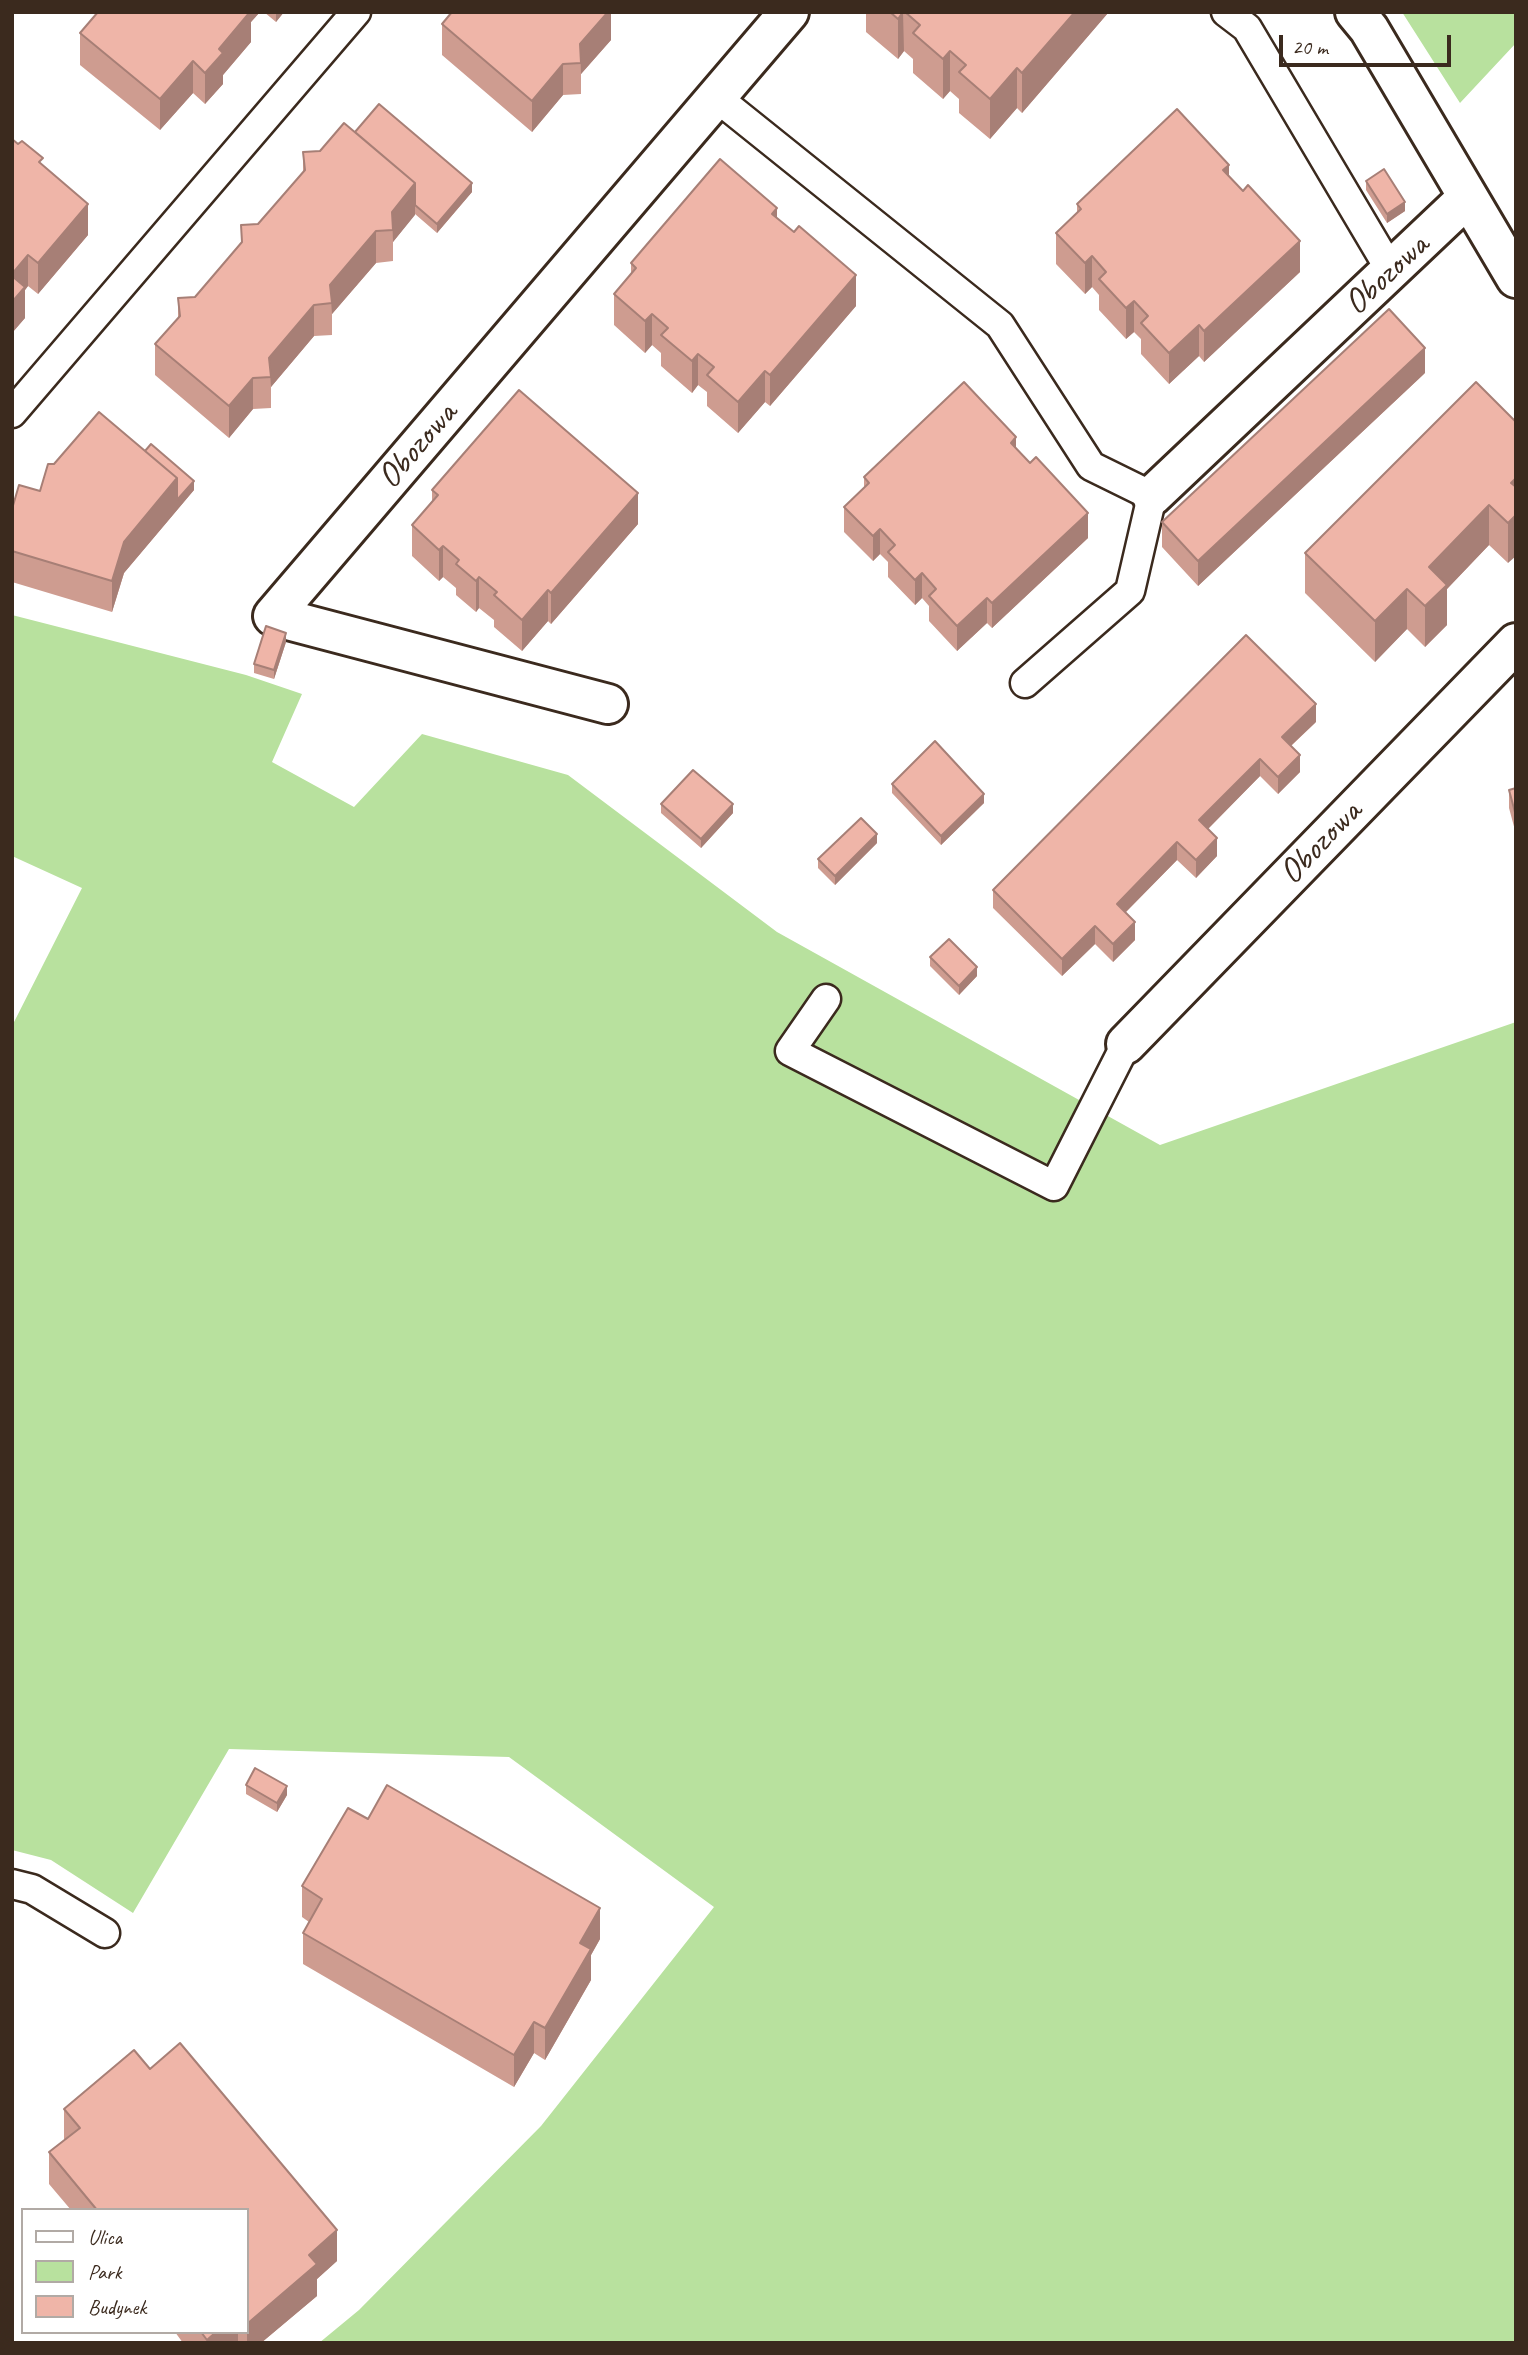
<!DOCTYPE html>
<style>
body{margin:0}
#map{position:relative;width:1528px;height:2355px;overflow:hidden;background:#fff;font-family:Caveat,sans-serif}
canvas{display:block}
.frame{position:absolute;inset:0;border:14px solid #3b2a1e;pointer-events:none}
.legend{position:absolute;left:21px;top:2208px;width:228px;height:126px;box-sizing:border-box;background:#fff;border:2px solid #b1aaa5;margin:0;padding:9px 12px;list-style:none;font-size:21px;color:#3b2a1e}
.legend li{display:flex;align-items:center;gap:14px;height:35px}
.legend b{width:35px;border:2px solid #b1aaa5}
.scale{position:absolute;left:1279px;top:35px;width:172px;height:32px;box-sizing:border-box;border:4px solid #3b2a1e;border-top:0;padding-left:9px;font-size:21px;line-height:24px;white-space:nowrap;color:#3b2a1e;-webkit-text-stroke:5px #fff;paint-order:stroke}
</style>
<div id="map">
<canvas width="1528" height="2355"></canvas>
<div class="frame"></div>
<ul class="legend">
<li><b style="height:9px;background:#fff"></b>Ulica</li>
<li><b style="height:19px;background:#b8e19e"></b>Park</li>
<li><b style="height:19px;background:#efb5a8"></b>Budynek</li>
</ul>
<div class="scale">20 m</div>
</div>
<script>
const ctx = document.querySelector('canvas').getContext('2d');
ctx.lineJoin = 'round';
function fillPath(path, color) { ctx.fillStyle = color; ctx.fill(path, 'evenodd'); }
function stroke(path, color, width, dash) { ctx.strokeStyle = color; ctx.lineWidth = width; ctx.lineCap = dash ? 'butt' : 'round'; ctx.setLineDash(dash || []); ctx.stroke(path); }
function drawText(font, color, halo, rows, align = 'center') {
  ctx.font = font + ' Caveat,sans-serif'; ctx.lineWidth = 7; ctx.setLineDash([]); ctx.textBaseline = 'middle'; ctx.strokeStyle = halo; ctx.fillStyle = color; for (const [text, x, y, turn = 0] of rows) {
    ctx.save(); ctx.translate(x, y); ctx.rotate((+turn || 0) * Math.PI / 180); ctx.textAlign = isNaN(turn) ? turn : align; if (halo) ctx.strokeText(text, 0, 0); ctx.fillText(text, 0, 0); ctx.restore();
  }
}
const green = new Path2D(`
 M 1402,12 L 1516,12 L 1516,43 L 1460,103 Z
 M 12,615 L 246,675 L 302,694 L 272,762 L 354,807 L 422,734 L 568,775 L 777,932 L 1160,1145 L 1516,1022 L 1516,2343 L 319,2343 L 359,2310 L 541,2126 L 714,1907 L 509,1757 L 229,1749 L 133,1913 L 51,1860 L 12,1850 L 12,1026 L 82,888 L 12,856 Z`);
const lane = new Path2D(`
 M 1226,12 L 1247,28 L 1391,271
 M 716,97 L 1000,325 L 1091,466 L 1152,496 L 1130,591 L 1025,683
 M 12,413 L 356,12
 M 826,999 L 790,1051 L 1054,1186 L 1126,1044
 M 12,1884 L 32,1889 L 105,1933`);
const street = new Path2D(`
 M 1355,12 L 1369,29 L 1516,278
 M 1152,496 L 1468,197
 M 608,704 L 273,616 L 789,12
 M 1126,1044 L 1516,643`);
const wall = new Path2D(`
 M 98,12 L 260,12 L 251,22 L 251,42 L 223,75 L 223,84 L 205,104 L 193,93 L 160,130 L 80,65 L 80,33 Z
 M 264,12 L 284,12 L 276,22 Z
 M 611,12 L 611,40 L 581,74 L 581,94 L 563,95 L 532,132 L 442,55 L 442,24 Z
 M 866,12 L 1108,12 L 1108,13 L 1022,113 L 1017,108 L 990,139 L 959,113 L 959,99 L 950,91 L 943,99 L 913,73 L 913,59 L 904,51 L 898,59 L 866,32 Z
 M 355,132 L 472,192 L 437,233 L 415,214 L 393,242 L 393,261 L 376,263 L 332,314 L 332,335 L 314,336 L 271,387 L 271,408 L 253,409 L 229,438 L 155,375 L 155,344 L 178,318 L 178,298 L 195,297 L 241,243 L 241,225 L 258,224 L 303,172 L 303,152 L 320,151 Z
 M 12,139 L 43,166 L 88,235 L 38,294 L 28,286 L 25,290 L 25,318 L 12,333 Z
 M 1229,176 L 1300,272 L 1204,362 L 1199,356 L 1169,384 L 1141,354 L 1141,339 L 1134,332 L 1126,339 L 1099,310 L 1099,295 L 1092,287 L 1085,294 L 1056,264 L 1056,233 L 1077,213 L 1077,204 Z
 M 1366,181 L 1405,211 L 1387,223 L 1366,190 Z
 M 777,218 L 856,306 L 770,406 L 765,402 L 738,433 L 707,406 L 707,392 L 698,385 L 692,393 L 661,366 L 661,353 L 652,345 L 645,353 L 614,325 L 614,294 L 631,275 L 631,263 Z
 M 1425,373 L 1198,586 L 1162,547 L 1162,522 Z
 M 1516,422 L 1508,563 L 1489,545 L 1447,589 L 1447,625 L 1425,647 L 1407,629 L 1375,662 L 1305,593 L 1305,553 Z
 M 1016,448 L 1088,538 L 992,628 L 987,623 L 957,651 L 929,621 L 929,606 L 922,598 L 915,605 L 888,577 L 888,562 L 880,554 L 873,561 L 844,532 L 844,507 L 864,488 L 864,477 Z
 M 54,464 L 194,490 L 124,573 L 112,612 L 12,582 L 12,509 L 40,491 Z
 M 432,490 L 638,524 L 551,624 L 548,621 L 522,651 L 494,627 L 494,620 L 479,608 L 476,612 L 456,595 L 456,588 L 443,577 L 439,581 L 412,556 L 412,525 L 432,501 Z
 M 286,642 L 274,679 L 254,673 L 254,664 Z
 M 1316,722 L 1291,746 L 1300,772 L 1278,794 L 1260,776 L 1208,829 L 1217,856 L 1196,878 L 1177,860 L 1125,913 L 1135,940 L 1113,962 L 1095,944 L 1062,976 L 993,908 L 993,890 Z
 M 892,784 L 984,803 L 941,845 L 892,793 Z
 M 1516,788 L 1516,834 L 1509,808 L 1509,790 Z
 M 661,804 L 733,813 L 701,848 L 661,813 Z
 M 877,843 L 835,885 L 818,868 L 818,859 Z
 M 930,957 L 977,976 L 959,995 L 930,966 Z
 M 246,1785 L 287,1795 L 277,1812 L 246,1794 Z
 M 368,1819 L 600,1939 L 591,1955 L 591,1980 L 545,2060 L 534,2053 L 514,2087 L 303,1964 L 303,1933 L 309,1922 L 302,1917 L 302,1886 Z
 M 150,2069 L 337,2261 L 317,2279 L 317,2296 L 261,2343 L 183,2343 L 175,2332 L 247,2332 L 247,2210 L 71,2210 L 49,2184 L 49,2152 L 64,2140 L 64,2109 Z`);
const shadedWall = new Path2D(`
 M 241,12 L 260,12 L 251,22 L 251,42 L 223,75 L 223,84 L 205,104 L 205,73 Z
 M 276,12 L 284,12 L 276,22 Z
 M 608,12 L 611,12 L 611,40 L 581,74 L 580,44 Z
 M 903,12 L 904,51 L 898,59 L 898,19 Z
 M 1075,12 L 1108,12 L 1108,13 L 1022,113 L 1022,73 Z
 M 950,51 L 950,91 L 943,99 L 943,59 Z
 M 193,61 L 193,93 L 160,130 L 160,99 Z
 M 563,64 L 563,95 L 532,132 L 532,101 Z
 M 1017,68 L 1017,108 L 990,139 L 990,99 Z
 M 1229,165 L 1229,196 L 1223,170 Z
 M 415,183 L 415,215 L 393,242 L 392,212 Z
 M 472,183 L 472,192 L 437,233 L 437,224 Z
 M 1405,202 L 1405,211 L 1387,223 L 1387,214 Z
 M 88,204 L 88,235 L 38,294 L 38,263 Z
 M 777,208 L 777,239 L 772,214 Z
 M 376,231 L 376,263 L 332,314 L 330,285 Z
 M 1300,241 L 1300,272 L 1204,362 L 1204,331 Z
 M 28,255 L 28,286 L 25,290 L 25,318 L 12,333 L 12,274 Z
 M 1092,256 L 1092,287 L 1085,294 L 1085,263 Z
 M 856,275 L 856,306 L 770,406 L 770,375 Z
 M 1134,301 L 1134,332 L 1126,339 L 1126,308 Z
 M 314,305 L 314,336 L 271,387 L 269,358 Z
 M 652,314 L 652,345 L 645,353 L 645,321 Z
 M 1199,325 L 1199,356 L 1169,384 L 1169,353 Z
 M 1425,348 L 1425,373 L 1198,586 L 1198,561 Z
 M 698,354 L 698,385 L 692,393 L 692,361 Z
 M 765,371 L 765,402 L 738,433 L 738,402 Z
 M 253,378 L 253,409 L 229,438 L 229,406 Z
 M 1016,437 L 1016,462 L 1011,443 Z
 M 177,478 L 194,481 L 194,490 L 124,573 L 112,612 L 112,581 L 124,542 Z
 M 1516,478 L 1516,556 L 1508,563 L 1508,523 L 1511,483 Z
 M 638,493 L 638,524 L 551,624 L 551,593 Z
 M 1489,505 L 1489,545 L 1447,589 L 1447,625 L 1425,647 L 1425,606 L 1429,567 Z
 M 1088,513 L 1088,538 L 992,628 L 992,603 Z
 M 880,529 L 880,554 L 873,561 L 873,536 Z
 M 443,546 L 443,577 L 439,581 L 439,550 Z
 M 922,573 L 922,598 L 915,605 L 915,580 Z
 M 479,577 L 479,608 L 476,612 L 476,581 Z
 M 1407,589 L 1407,629 L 1375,662 L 1375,621 Z
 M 548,590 L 548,621 L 522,651 L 522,620 Z
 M 987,598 L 987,623 L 957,651 L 957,626 Z
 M 286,633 L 286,642 L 274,679 L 274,670 Z
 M 1316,704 L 1316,722 L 1282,754 L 1282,737 Z
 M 1300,755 L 1300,772 L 1278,794 L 1278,777 Z
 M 1260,759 L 1260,776 L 1199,838 L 1199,820 Z
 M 984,794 L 984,803 L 941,845 L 941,836 Z
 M 733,804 L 733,813 L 701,848 L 701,839 Z
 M 877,834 L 877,843 L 835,885 L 835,876 Z
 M 1217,838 L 1217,856 L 1196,878 L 1196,860 Z
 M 1177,842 L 1177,860 L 1117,921 L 1117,904 Z
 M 1135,922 L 1135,940 L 1113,962 L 1113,944 Z
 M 1095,926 L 1095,944 L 1062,976 L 1062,959 Z
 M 977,967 L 977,976 L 959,995 L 959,986 Z
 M 287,1786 L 287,1795 L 277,1812 L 277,1803 Z
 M 600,1908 L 600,1939 L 591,1955 L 591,1980 L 545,2060 L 545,2028 L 580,1943 Z
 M 534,2022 L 534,2053 L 514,2087 L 514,2055 Z
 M 337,2230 L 337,2261 L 317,2279 L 317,2296 L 261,2343 L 247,2343 L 247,2324 L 309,2255 Z
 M 216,2332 L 238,2332 L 238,2343 L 207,2343 L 207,2340 Z`);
const building = new Path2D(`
 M 98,12 L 250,12 L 219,49 L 223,53 L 205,73 L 193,61 L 160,99 L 80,33 Z
 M 452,12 L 608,12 L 580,44 L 581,63 L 563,64 L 532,101 L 442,24 Z
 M 890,12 L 903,12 L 898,19 Z
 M 905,12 L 1075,12 L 1022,73 L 1017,68 L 990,99 L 959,72 L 966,65 L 950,51 L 943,59 L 913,33 L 920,25 Z
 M 379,104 L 472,183 L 437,224 L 415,205 L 415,183 L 355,132 Z
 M 1177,109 L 1229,165 L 1223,170 L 1243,191 L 1248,185 L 1300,241 L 1204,331 L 1199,325 L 1169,353 L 1141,323 L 1148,316 L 1134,301 L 1126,308 L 1099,279 L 1106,272 L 1092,256 L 1085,263 L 1056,233 L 1081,209 L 1077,204 Z
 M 344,123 L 415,183 L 392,212 L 393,230 L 376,231 L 330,285 L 332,303 L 314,305 L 269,358 L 271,377 L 253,378 L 229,406 L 155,344 L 180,316 L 178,298 L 195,297 L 242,242 L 241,225 L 258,224 L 305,170 L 303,152 L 320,151 Z
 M 12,139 L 18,144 L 22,141 L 43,158 L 39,162 L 88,204 L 38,263 L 28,255 L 12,274 Z
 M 720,159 L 777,208 L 772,214 L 794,232 L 799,226 L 856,275 L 770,375 L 765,371 L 738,402 L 707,375 L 714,367 L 698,354 L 692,361 L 661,335 L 668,328 L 652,314 L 645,321 L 614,294 L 636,268 L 631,263 Z
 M 1384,169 L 1405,202 L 1387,214 L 1366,181 Z
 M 12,276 L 25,287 L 12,302 Z
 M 1389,309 L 1425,348 L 1198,561 L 1162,522 Z
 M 964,382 L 1016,437 L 1011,443 L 1030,463 L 1036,457 L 1088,513 L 992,603 L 987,598 L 957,626 L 929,596 L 936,589 L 922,573 L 915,580 L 888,552 L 895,545 L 880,529 L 873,536 L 844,507 L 869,483 L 864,477 Z
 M 1476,382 L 1516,422 L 1516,478 L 1511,483 L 1516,487 L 1516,515 L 1508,523 L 1489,505 L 1429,567 L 1447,585 L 1425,606 L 1407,589 L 1375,621 L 1305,553 Z
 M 519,390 L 638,493 L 551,593 L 548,590 L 522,620 L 494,595 L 497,592 L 479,577 L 476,581 L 456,564 L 459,560 L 443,546 L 439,550 L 412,525 L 438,495 L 432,490 Z
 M 99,412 L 177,478 L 124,542 L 112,581 L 12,551 L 12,509 L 19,485 L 40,491 L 48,464 L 54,464 Z
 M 151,444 L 194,481 L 177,500 L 177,478 L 145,451 Z
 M 266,626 L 286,633 L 274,670 L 254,664 Z
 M 1246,635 L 1316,704 L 1282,737 L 1300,755 L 1278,777 L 1260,759 L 1199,820 L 1217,838 L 1196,860 L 1177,842 L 1117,904 L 1135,922 L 1113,944 L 1095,926 L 1062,959 L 993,890 Z
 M 935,741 L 984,794 L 941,836 L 892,784 Z
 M 693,770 L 733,804 L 701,839 L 661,804 Z
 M 1516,788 L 1516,816 L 1509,790 Z
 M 861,818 L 877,834 L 835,876 L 818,859 Z
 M 949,939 L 977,967 L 959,986 L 930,957 Z
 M 255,1768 L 287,1786 L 277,1803 L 246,1785 Z
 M 387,1785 L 600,1908 L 580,1943 L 591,1949 L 545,2028 L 534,2022 L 514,2055 L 303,1933 L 322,1899 L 302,1886 L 348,1808 L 368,1819 Z
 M 180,2043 L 337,2230 L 309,2255 L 317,2264 L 247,2324 L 247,2210 L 97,2210 L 49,2152 L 80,2128 L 64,2109 L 134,2050 L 150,2069 Z
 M 201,2332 L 216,2332 L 207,2340 Z`);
const streetNames = [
 ["Obozowa",1387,275,-43],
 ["Obozowa",418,446,-49],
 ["Obozowa",1321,843,-46]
];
fillPath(green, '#b8e19e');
stroke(lane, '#3b2a1e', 33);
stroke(street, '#3b2a1e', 44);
stroke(lane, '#fff', 28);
stroke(street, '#fff', 38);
fillPath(wall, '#ce9c90');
fillPath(shadedWall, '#a77f76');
fillPath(building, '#efb5a8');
stroke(building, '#a77f76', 2);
drawText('35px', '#3b2a1e', '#fff', streetNames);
</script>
